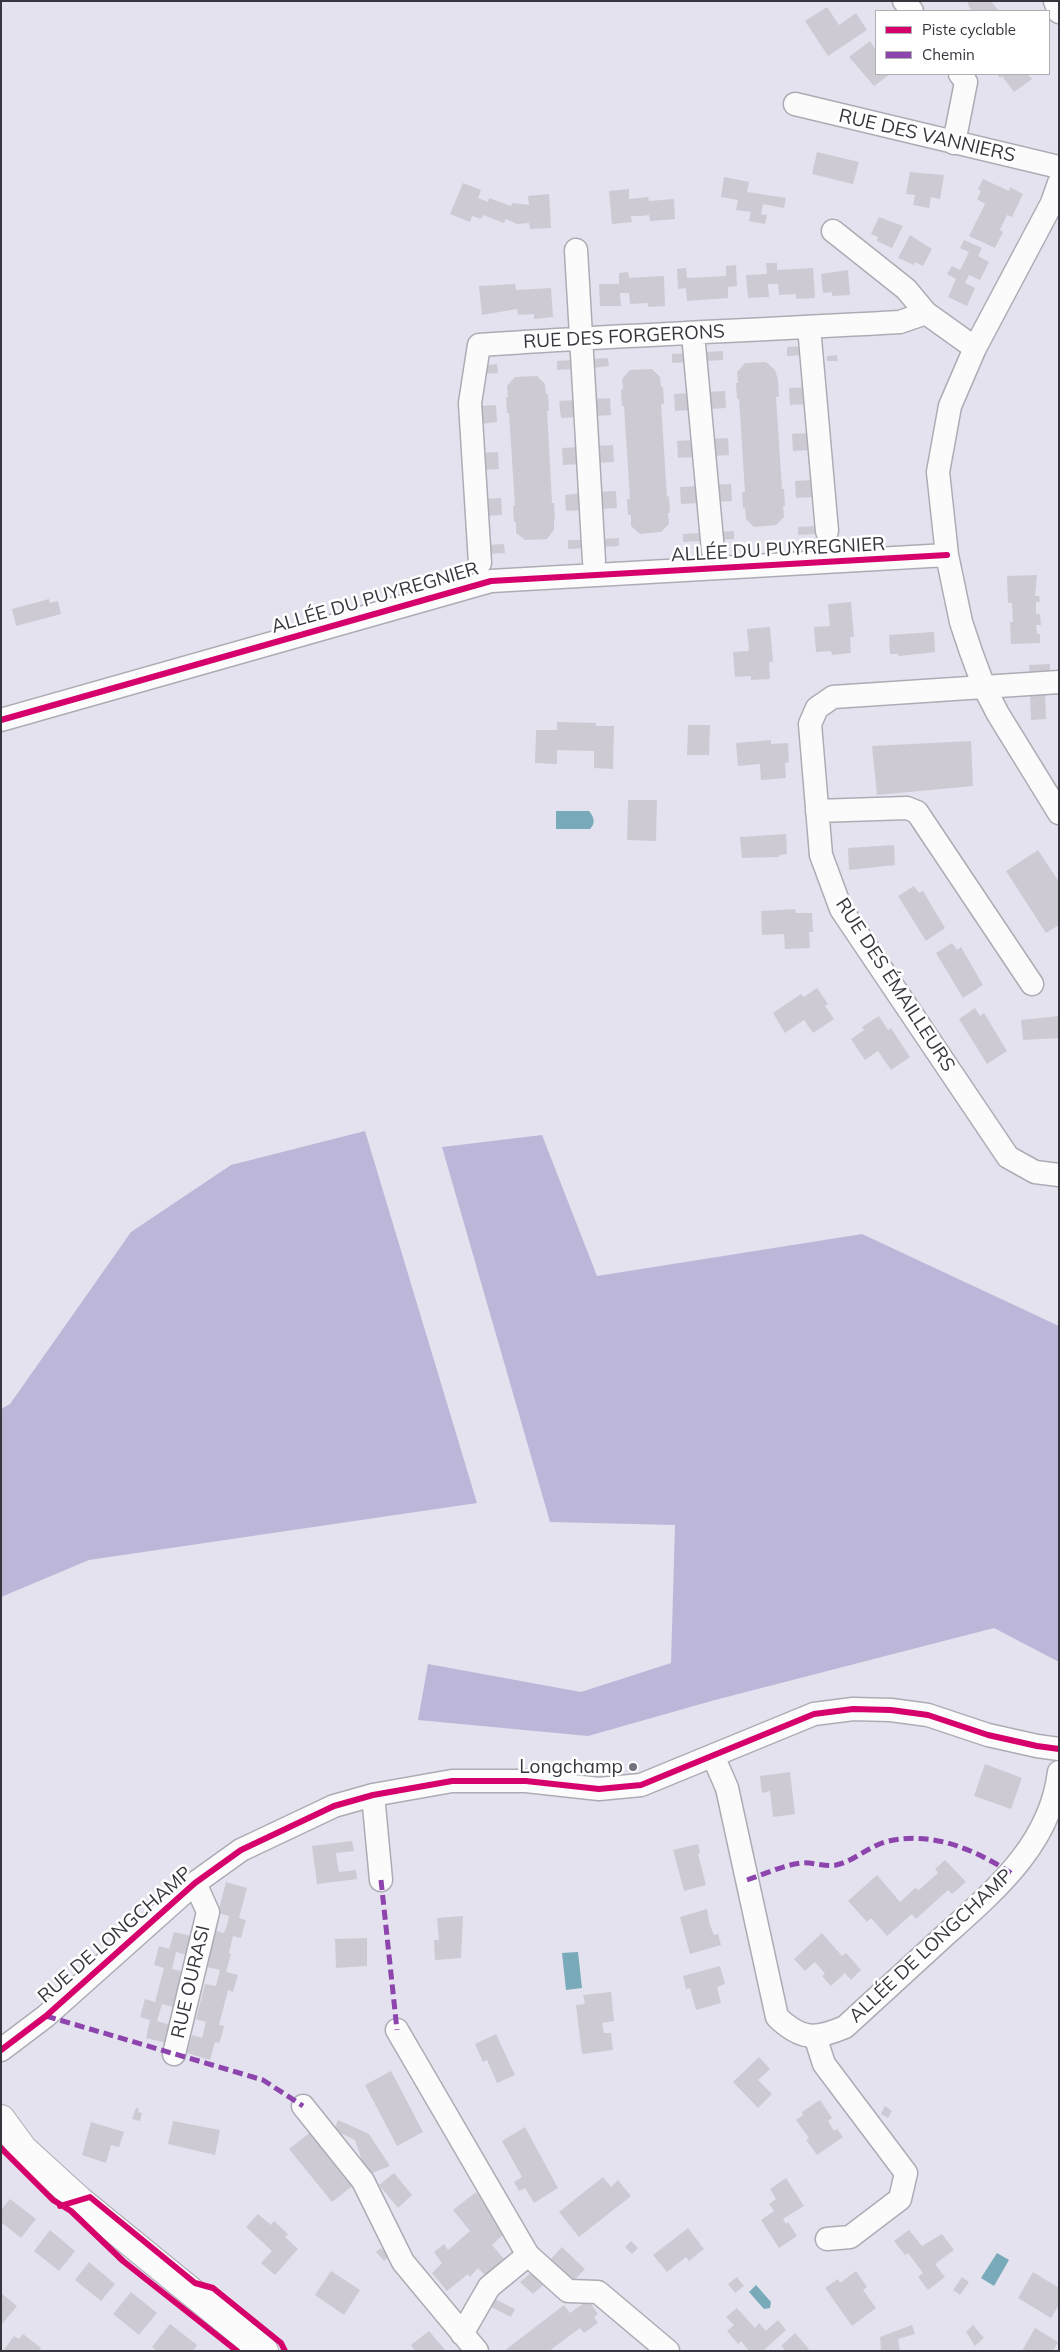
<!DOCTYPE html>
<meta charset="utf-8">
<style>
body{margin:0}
#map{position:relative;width:1060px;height:2352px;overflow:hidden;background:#e3e2ee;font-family:Mulish,sans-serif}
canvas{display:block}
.frame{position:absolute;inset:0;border:2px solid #37363f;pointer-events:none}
.legend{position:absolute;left:875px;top:10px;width:175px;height:65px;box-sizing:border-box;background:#fff;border:1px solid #afafb2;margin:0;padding:6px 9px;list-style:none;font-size:15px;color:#37363f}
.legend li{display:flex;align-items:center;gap:10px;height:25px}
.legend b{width:25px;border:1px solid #afafb2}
</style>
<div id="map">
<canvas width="1060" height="2352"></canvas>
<div class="frame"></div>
<ul class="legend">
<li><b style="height:6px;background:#d6006c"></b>Piste cyclable</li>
<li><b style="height:6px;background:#8e44ad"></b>Chemin</li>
</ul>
</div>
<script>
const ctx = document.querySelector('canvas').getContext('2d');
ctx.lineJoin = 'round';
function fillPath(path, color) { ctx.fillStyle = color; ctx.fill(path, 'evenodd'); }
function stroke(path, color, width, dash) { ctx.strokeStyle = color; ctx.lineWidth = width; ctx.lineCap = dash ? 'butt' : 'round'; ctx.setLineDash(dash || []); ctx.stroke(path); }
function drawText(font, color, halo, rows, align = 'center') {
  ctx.font = font + ' Mulish,sans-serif'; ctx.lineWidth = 5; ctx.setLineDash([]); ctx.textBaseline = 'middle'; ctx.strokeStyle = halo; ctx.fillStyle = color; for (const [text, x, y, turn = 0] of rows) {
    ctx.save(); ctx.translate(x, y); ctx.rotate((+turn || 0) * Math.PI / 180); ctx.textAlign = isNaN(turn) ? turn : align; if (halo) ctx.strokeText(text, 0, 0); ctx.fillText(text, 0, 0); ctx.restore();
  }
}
const forest = new Path2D(`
 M 365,1131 L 477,1503 L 89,1560 L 1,1597 L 1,1409 L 10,1404 L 131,1232 L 231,1165 Z
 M 542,1135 L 597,1276 L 862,1234 L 1059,1326 L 1059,1662 L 994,1628 L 715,1700 L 588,1736 L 418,1720 L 428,1664 L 581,1692 L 671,1663 L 675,1525 L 550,1522 L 442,1147 Z`);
const water = new Path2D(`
 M 556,811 L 589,811 C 594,817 596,823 590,829 L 556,829 Z
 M 578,1952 L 582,1988 L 566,1990 L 562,1953 Z
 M 997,2253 L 1009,2260 L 994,2286 L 981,2278 Z
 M 756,2285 L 771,2302 L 770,2308 L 764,2309 L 749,2292 Z`);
const building = new Path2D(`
 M 967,1 L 991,1 L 999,11 L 971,11 Z
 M 827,7 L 839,25 L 856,13 L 867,30 L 828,56 L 805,21 Z
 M 870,41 L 876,50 L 876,74 L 890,74 L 874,86 L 849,57 Z
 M 997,74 L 1027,74 L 1032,79 L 1014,92 L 1002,76 L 1000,78 Z
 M 817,152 L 859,162 L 853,184 L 812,174 Z
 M 910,172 L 944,175 L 940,199 L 931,197 L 929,208 L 913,205 L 915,195 L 906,194 Z
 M 724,177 L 749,182 L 747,192 L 786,198 L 784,208 L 763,204 L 761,214 L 767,215 L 765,224 L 749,221 L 751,212 L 736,210 L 738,200 L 721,197 Z
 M 983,179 L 1009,191 L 1010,187 L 1023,194 L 1012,217 L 1007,215 L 1000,230 L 1003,232 L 995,248 L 969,236 L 985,204 L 977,199 L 981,191 L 978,189 Z
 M 463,183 L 481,190 L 478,198 L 488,202 L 489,198 L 511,206 L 513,203 L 529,205 L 528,196 L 549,194 L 551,228 L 530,229 L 529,223 L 517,224 L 506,219 L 504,223 L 483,215 L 481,219 L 472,216 L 470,222 L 450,214 Z
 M 629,189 L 629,199 L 648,197 L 649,201 L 674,199 L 675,219 L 650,221 L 649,215 L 641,216 L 631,216 L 632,222 L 612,224 L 609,191 Z
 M 879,217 L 903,226 L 892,248 L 877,241 L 878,237 L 871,234 Z
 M 910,235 L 932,249 L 923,266 L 915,262 L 914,265 L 898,258 Z
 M 964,240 L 982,248 L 978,256 L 989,262 L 980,280 L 969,275 L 965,283 L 975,288 L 967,306 L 948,297 L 956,279 L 947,274 L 952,266 L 960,270 L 969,252 L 960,248 Z
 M 766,263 L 777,263 L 777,270 L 813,268 L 815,298 L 796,299 L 796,294 L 779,295 L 778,284 L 768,284 L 769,297 L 748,298 L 746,275 L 767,274 Z
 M 736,265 L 737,286 L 728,287 L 728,298 L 687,301 L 686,288 L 678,289 L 677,269 L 686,268 L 687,278 L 726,276 L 726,266 Z
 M 848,270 L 850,295 L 832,296 L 832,292 L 823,293 L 821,274 Z
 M 628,272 L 629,278 L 664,276 L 665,306 L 648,307 L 648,303 L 630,304 L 629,293 L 620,293 L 621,306 L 600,306 L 599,284 L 619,284 L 619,273 Z
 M 515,284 L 516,290 L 551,288 L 553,317 L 534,319 L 534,314 L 518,315 L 517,309 L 482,315 L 479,286 Z
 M 804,346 L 804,355 L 787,356 L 787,347 Z
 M 723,351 L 723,360 L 706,361 L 706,352 Z
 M 689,353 L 689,362 L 672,363 L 672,354 Z
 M 837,355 L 838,361 L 827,361 L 827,356 Z
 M 608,358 L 609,366 L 592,368 L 591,359 Z
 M 574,360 L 574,369 L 557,370 L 557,361 Z
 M 766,362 L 775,370 L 778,380 L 779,397 L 776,397 L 782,489 L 784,489 L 785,506 L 783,506 L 784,517 L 776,525 L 754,527 L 746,519 L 745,508 L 743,508 L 742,492 L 745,492 L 739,399 L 737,399 L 736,383 L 738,383 L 737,372 L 745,363 Z
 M 497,364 L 498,373 L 481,374 L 480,366 Z
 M 652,369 L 660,377 L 661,387 L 663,387 L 664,404 L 661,404 L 667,497 L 669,496 L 670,513 L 668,513 L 669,524 L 661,532 L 640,534 L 631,526 L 631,515 L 628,515 L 627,499 L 630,499 L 624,406 L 622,406 L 621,390 L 623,389 L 622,379 L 630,370 Z
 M 537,376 L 545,384 L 546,394 L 548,394 L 549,411 L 547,411 L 552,503 L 554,503 L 555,520 L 554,520 L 554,530 L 547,539 L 525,540 L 516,533 L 516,522 L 514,522 L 513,506 L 515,506 L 509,413 L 507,413 L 506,397 L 508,397 L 507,386 L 515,377 Z
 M 806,387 L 807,404 L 790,405 L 789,388 Z
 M 725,391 L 726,408 L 709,409 L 708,392 Z
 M 691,393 L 692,410 L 675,411 L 674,394 Z
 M 610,398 L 611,415 L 594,416 L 593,399 Z
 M 576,400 L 577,417 L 561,418 L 559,401 Z
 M 496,405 L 497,422 L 480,424 L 479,406 Z
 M 809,433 L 810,450 L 793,451 L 792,434 Z
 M 728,438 L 729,455 L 712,456 L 711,439 Z
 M 694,440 L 695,457 L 678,458 L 677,441 Z
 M 613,445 L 614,462 L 597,463 L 596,446 Z
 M 579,447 L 580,464 L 563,465 L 562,448 Z
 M 498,452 L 499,469 L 482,470 L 481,453 Z
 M 812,480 L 813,497 L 796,498 L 795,481 Z
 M 731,484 L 732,501 L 715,502 L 714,485 Z
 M 697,486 L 698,503 L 681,504 L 680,487 Z
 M 616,491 L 617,508 L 600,509 L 599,492 Z
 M 582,493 L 583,510 L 566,511 L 565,495 Z
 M 501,498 L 502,515 L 485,516 L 484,499 Z
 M 815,526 L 815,534 L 798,535 L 798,527 Z
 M 734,531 L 734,539 L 717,540 L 717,532 Z
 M 700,533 L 700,541 L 683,542 L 683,534 Z
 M 619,538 L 619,546 L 602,547 L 602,539 Z
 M 568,540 L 585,540 L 585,548 L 568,549 Z
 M 504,544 L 505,553 L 488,554 L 487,545 Z
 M 1037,575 L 1035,596 L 1039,596 L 1040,602 L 1036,602 L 1036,614 L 1040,614 L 1041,625 L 1036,625 L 1037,634 L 1040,634 L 1040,643 L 1011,644 L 1010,622 L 1013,622 L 1012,603 L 1008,603 L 1007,576 Z
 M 49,599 L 50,603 L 58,601 L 61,614 L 16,626 L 12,609 Z
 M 851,602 L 854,637 L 850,637 L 851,653 L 832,655 L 831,651 L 816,652 L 814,627 L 830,626 L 828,604 Z
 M 770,627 L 773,662 L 769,662 L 770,679 L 751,680 L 751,676 L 735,677 L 733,652 L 749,651 L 747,629 Z
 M 934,632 L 935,652 L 899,656 L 898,654 L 890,654 L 889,635 Z
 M 1050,664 L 1050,674 L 1030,676 L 1029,665 Z
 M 1045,693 L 1046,719 L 1031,720 L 1030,694 Z
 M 557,722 L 596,723 L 596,726 L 614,726 L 613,769 L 594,768 L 594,751 L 557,750 L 557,764 L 535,763 L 536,730 L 557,730 Z
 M 688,725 L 710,725 L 709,755 L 687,755 Z
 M 771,740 L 771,744 L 788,743 L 789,762 L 785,763 L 786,778 L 761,780 L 760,764 L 738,766 L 736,743 Z
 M 971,741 L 973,786 L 877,795 L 872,746 Z
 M 628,800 L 657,800 L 656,841 L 627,840 Z
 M 786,834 L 787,854 L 779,855 L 779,857 L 742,858 L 740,837 Z
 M 894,845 L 895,865 L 849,870 L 848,848 Z
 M 1038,850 L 1059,882 L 1059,925 L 1046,933 L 1006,871 Z
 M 914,886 L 919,893 L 923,891 L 945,928 L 926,941 L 898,896 Z
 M 795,909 L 796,913 L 812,913 L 813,932 L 809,932 L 810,948 L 785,949 L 784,934 L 762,935 L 761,911 Z
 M 952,943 L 957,950 L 961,947 L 983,985 L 963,998 L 936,953 Z
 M 817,988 L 828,1004 L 825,1006 L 834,1019 L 813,1033 L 804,1020 L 785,1033 L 773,1013 L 801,994 L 804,997 Z
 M 975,1008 L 980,1016 L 984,1013 L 1007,1051 L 987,1064 L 959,1019 Z
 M 879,1016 L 888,1030 L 891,1028 L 910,1057 L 891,1070 L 878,1051 L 865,1060 L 851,1039 L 864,1030 L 862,1027 Z
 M 1059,1016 L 1059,1038 L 1023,1040 L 1021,1020 Z
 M 985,1764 L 1022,1778 L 1011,1809 L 974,1796 Z
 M 790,1772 L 795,1814 L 773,1817 L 770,1791 L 762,1793 L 760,1776 Z
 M 352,1841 L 354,1851 L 336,1853 L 337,1862 L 339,1872 L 356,1870 L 357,1879 L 317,1884 L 312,1846 Z
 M 698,1844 L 700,1853 L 698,1854 L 706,1885 L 684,1891 L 673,1850 Z
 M 945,1860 L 966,1882 L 952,1894 L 948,1890 L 916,1919 L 912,1914 L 887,1936 L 871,1918 L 867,1922 L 848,1901 L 877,1875 L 900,1902 L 915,1888 L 919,1890 L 938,1873 L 935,1869 Z
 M 226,1882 L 247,1888 L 239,1918 L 246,1920 L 241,1938 L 233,1936 L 229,1953 L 231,1954 L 226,1972 L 238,1975 L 233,1992 L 228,1990 L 219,2025 L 224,2026 L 222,2035 L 219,2043 L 215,2042 L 210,2060 L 187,2053 L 192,2035 L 202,2038 L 206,2022 L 196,2019 L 205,1984 L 216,1986 L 220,1970 L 203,1966 L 213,1930 L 224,1933 L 227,1925 L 229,1916 L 218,1913 Z
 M 707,1909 L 710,1925 L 714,1935 L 718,1934 L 721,1945 L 690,1954 L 680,1917 Z
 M 463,1916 L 461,1958 L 435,1960 L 434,1940 L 439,1940 L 437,1918 Z
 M 174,1932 L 195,1937 L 190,1956 L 176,1952 L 172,1969 L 185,1972 L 176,2008 L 162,2004 L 157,2021 L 171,2025 L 166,2043 L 146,2038 L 150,2020 L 140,2017 L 145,1999 L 155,2002 L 164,1968 L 154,1965 L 159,1946 L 169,1949 Z
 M 822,1933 L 842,1956 L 846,1953 L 861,1970 L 851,1980 L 845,1973 L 831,1986 L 822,1976 L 825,1974 L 815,1962 L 805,1971 L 794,1959 Z
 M 367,1938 L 367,1966 L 336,1968 L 335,1939 Z
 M 720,1966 L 725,1984 L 717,1987 L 721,2003 L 696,2010 L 690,1988 L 686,1989 L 683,1976 Z
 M 611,1992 L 614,2021 L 602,2023 L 604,2033 L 611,2033 L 613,2050 L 582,2054 L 576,2005 L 585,2004 L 583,1995 Z
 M 496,2034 L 515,2075 L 497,2083 L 487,2060 L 483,2062 L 475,2044 Z
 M 759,2057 L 770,2069 L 758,2080 L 772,2094 L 758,2108 L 733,2082 Z
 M 391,2071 L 423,2132 L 397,2146 L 365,2085 Z
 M 820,2100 L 832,2118 L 828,2121 L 834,2131 L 837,2129 L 843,2137 L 817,2155 L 806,2140 L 809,2138 L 796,2120 L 803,2115 L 802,2112 Z
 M 885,2106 L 892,2111 L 888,2118 L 881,2114 Z
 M 136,2108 L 139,2109 L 138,2112 L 142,2113 L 140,2121 L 132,2119 Z
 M 338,2120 L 369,2134 L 390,2166 L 367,2175 L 355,2140 L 334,2130 Z
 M 173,2121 L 220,2130 L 215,2155 L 168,2144 Z
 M 91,2122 L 124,2132 L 119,2147 L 111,2145 L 106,2163 L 82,2155 Z
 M 525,2127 L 558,2188 L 534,2203 L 525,2188 L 519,2191 L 514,2182 L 522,2177 L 502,2141 Z
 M 312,2131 L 355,2184 L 332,2202 L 289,2149 Z
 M 394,2173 L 412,2195 L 398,2208 L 379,2185 Z
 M 603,2177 L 611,2187 L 618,2180 L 631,2196 L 579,2237 L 559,2212 Z
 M 786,2178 L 804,2206 L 783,2219 L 786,2224 L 788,2222 L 797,2236 L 779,2248 L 761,2220 L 774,2211 L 769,2204 L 776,2199 L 770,2189 Z
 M 476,2192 L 507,2231 L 492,2245 L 504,2259 L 486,2276 L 478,2268 L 470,2277 L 468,2274 L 447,2291 L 432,2273 L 442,2263 L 434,2252 L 444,2244 L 448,2250 L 470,2231 L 453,2210 Z
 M 10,2199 L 36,2219 L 21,2238 L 1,2222 L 1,2210 Z
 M 258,2214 L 271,2225 L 274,2221 L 288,2234 L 285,2237 L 298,2249 L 275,2275 L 261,2263 L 272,2251 L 246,2227 Z
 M 688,2228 L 704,2249 L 689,2261 L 686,2257 L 667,2272 L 653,2255 Z
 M 50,2230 L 75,2251 L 59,2271 L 34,2251 Z
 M 909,2230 L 922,2246 L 942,2234 L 954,2250 L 935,2264 L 945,2277 L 928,2290 L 918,2277 L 923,2273 L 908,2253 L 905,2255 L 894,2241 Z
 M 631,2241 L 638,2248 L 632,2254 L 625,2247 Z
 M 562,2247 L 585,2269 L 572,2282 L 549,2261 Z
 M 381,2248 L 389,2257 L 384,2261 L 376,2252 Z
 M 89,2262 L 115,2284 L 101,2301 L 75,2280 Z
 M 331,2271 L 360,2290 L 344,2315 L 315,2295 Z
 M 856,2271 L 867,2287 L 863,2290 L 876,2308 L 852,2326 L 825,2288 L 838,2279 L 840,2283 Z
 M 532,2272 L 544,2284 L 533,2294 L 520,2282 Z
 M 1033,2272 L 1059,2288 L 1059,2305 L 1051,2318 L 1018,2298 Z
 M 737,2277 L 744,2286 L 735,2293 L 728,2284 Z
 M 962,2277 L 969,2282 L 960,2295 L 953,2290 Z
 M 131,2292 L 157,2313 L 139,2335 L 113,2314 Z
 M 1,2293 L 17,2306 L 1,2325 Z
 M 491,2297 L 515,2309 L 511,2317 L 487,2305 Z
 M 588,2300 L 598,2314 L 594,2317 L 598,2323 L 584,2333 L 580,2328 L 549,2351 L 504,2351 L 564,2305 L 570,2313 Z
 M 737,2308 L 755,2328 L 759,2323 L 766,2331 L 778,2320 L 786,2330 L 763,2351 L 749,2351 L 741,2341 L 738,2344 L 727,2331 L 734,2325 L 726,2317 Z
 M 170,2324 L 197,2345 L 193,2351 L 157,2351 L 152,2347 Z
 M 912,2325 L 915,2334 L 898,2339 L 900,2351 L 881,2351 L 880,2337 Z
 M 973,2325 L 984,2338 L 975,2346 L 966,2332 Z
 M 1035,2328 L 1058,2342 L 1053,2351 L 1022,2351 Z
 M 429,2331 L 446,2351 L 415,2351 L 411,2345 Z
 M 795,2333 L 809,2349 L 807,2351 L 786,2351 L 781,2346 Z
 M 23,2334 L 41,2348 L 39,2351 L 3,2351 L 14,2336 L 19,2339 Z`);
const street = new Path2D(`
 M 904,1 L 912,11
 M 1055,1 L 1059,12
 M 795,104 L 1059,167
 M 954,143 L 966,82 L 960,74
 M 1059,183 L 1052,203 L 975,348 L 950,406 L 938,472 L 947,555 L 961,622 L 971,652 L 984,687 L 998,714 L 1059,813
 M 833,231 L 906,289 L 926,313
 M 576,250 L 594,561
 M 809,327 L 827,531
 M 693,334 L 713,551
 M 480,563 L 470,403 L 479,345 C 619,335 760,330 900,322 L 926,313 L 975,348
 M 1059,682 L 833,697 L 817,708 L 810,724 L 821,855 L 841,909 L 1008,1157 L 1035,1172 L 1059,1175
 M 1,720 L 491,581 L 947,555
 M 817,811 L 907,808 L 917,812 L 1032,984
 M 713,1756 L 727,1788 L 777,2017 C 801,2040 815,2040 845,2027 C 877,1998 909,1968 941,1939 C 993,1892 1050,1846 1059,1772
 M 373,1795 L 381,1880
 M 397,2030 L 528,2255 L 568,2291 L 598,2292 L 668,2351
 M 815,2036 L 824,2064 L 906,2173 L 900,2199 L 850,2237 L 827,2239
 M 1,2050 L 46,2016 L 195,1883 L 241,1850 L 334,1806 L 373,1795 L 452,1781 L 526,1781 L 599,1789 L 641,1785 L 814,1714 L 853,1709 L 891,1710 L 928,1715 L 988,1735 L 1037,1746 L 1059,1749
 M 174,2054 L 208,1912 L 195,1883
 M 303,2106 L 363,2181 L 403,2262 L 477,2351
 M 462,2334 L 489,2287 L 528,2255`);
const secondary = new Path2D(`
 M 1,2119 L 23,2149 L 80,2201 L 264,2351`);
const quiet = new Path2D(`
 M 381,1880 L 397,2030
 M 747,1880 C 765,1874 783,1865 802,1863 C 813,1862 825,1867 836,1865 C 854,1861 868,1847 885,1842 C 930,1830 974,1849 1011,1873
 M 46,2016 L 263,2080 L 303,2106`);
const cycleway = new Path2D(`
 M 1,720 L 491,581 L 947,555
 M 1,2050 L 46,2016 L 195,1883 L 241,1850 L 334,1806 L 373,1795 L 452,1781 L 526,1781 L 599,1789 L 641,1785 L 814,1714 L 853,1709 L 891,1710 L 928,1715 L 988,1735 L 1037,1746 L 1059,1749
 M 1,2148 L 53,2200 L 71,2211 L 123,2261 L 237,2351
 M 60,2206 L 90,2197 L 195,2283 L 213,2288 L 281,2343 L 285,2351`);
const markers = [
 [633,1767,5,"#73727c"]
];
const streetNames = [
 ["RUE DES VANNIERS",927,136,13],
 ["RUE DES FORGERONS",624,337,-3],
 ["ALLÉE DU PUYREGNIER",778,550,-3],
 ["ALLÉE DU PUYREGNIER",375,598,-16],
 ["RUE DES ÉMAILLEURS",895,985,57],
 ["RUE DE LONGCHAMP",115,1935,-41],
 ["ALLÉE DE LONGCHAMP",931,1946,-43],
 ["RUE OURASI",191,1982,-77]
];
const poiNames = [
 ["Longchamp",623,1767]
];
fillPath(forest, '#bcb7d9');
fillPath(water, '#78aaba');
fillPath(building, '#cecad4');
stroke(street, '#adacb5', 25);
stroke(secondary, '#adacb5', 30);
stroke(street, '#fbfbfc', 22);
stroke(secondary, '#fbfbfc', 28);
stroke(quiet, '#8e44ad', 5, [10, 5]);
stroke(cycleway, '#d6006c', 6);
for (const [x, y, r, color] of markers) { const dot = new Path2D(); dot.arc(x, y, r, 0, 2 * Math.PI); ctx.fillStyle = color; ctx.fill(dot); stroke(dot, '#fff', 2); }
drawText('19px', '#37363f', '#fff', streetNames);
drawText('19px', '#37363f', '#fff', poiNames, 'right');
</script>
